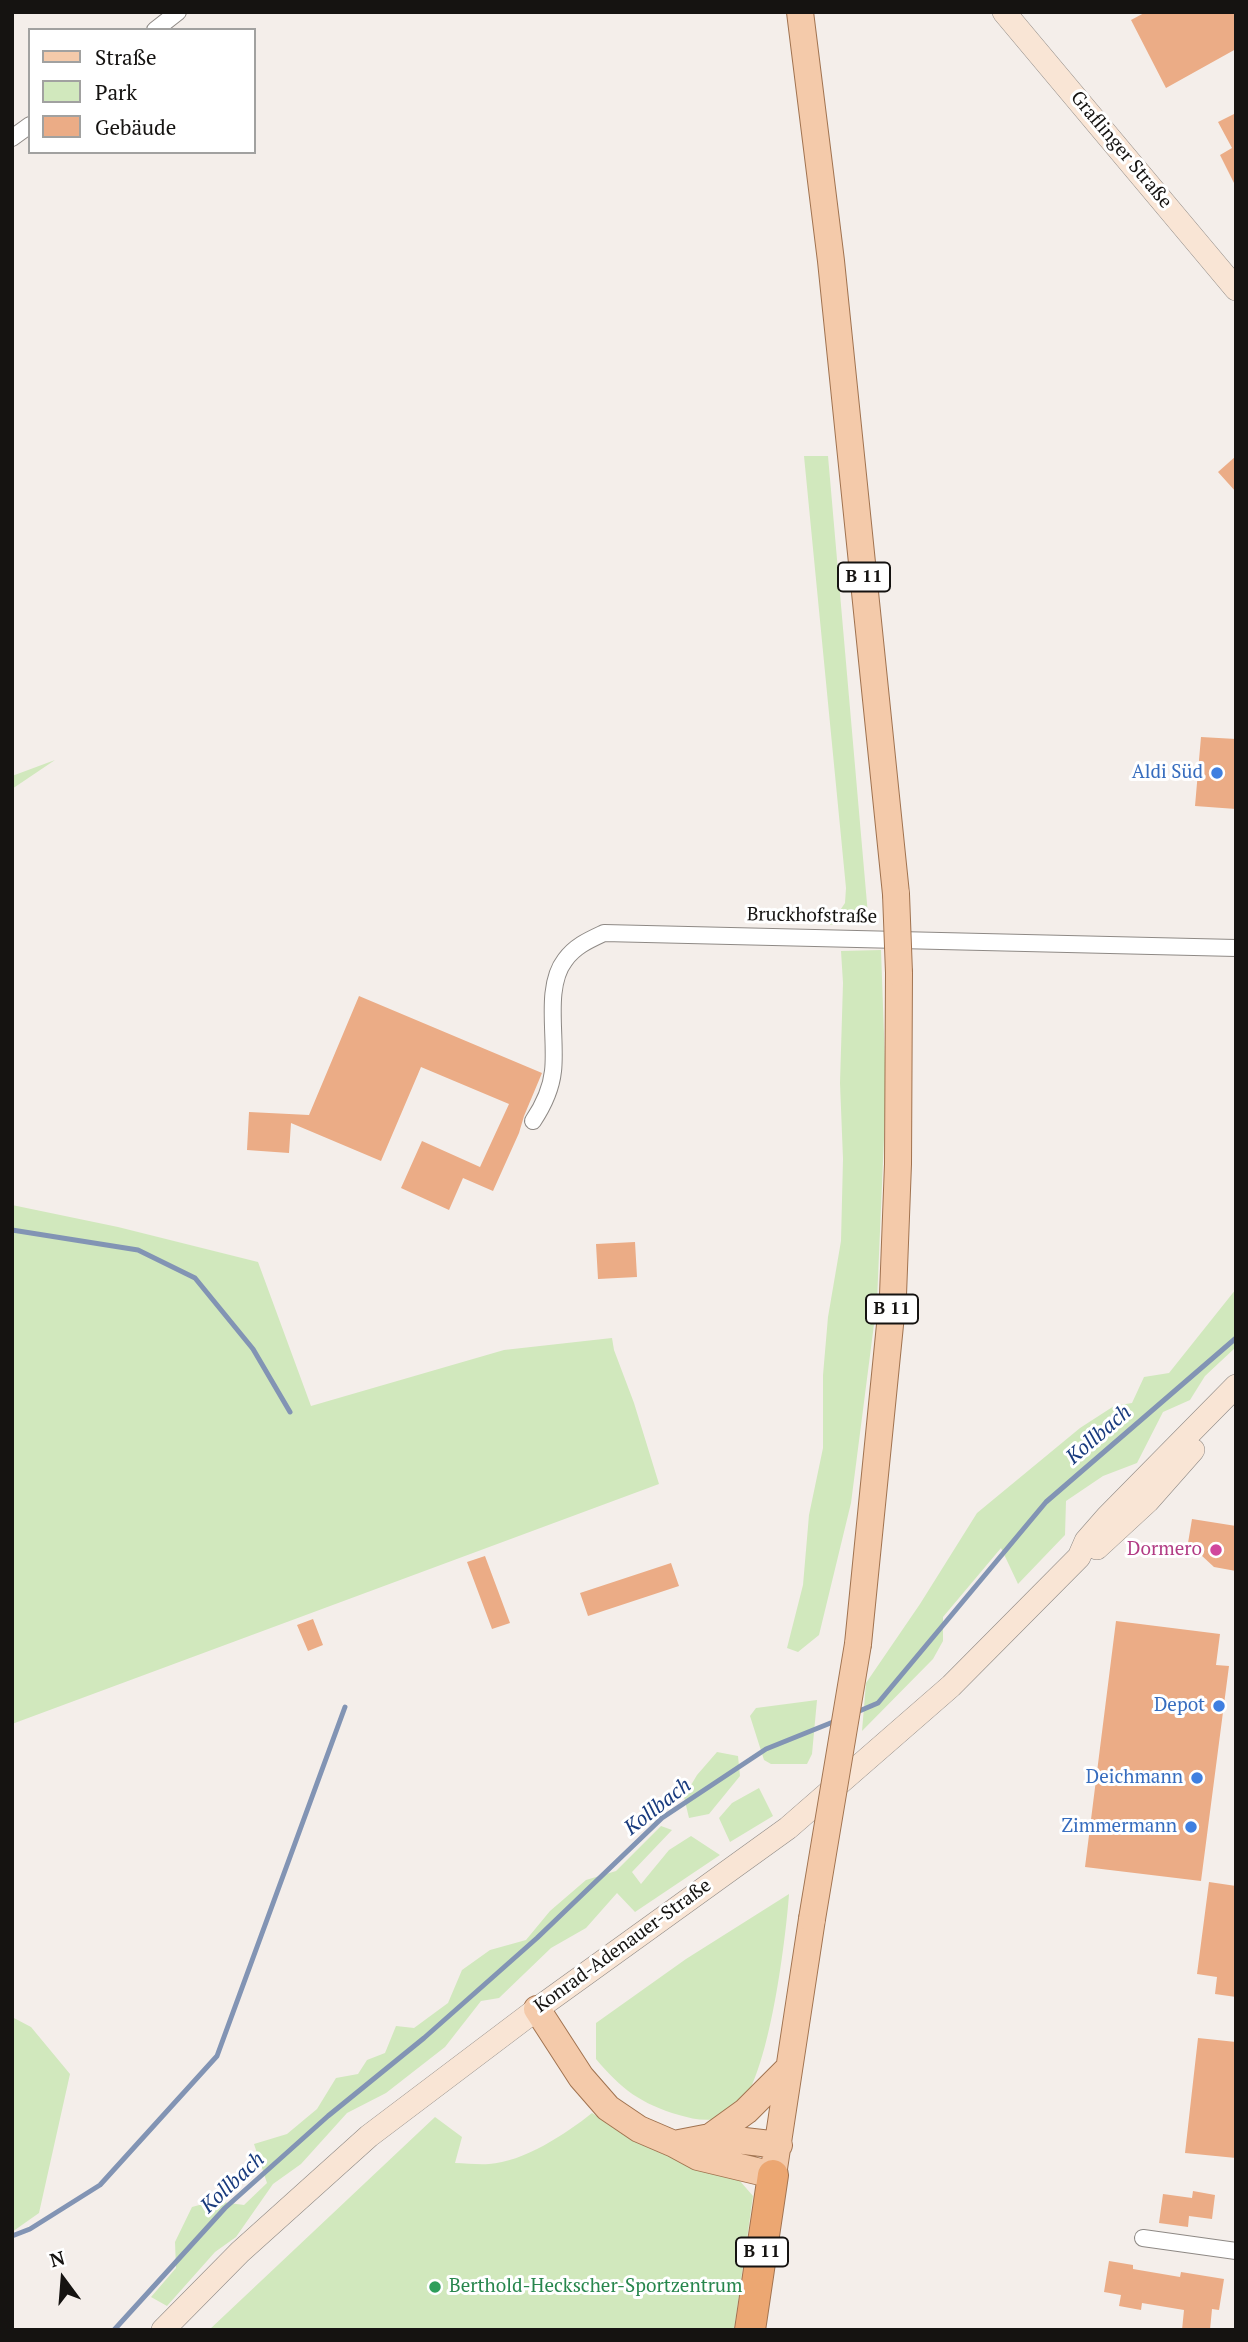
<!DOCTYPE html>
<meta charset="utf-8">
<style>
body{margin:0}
#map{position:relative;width:1248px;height:2342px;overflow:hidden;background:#f4eeea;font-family:"PT Serif",serif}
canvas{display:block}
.frame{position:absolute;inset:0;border:14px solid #151311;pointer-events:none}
.legend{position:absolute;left:28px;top:28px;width:228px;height:126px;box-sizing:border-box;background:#fff;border:2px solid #a1a1a0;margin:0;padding:9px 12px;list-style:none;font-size:21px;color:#151311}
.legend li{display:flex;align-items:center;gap:14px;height:35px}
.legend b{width:35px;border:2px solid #a1a1a0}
.north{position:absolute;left:28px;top:2244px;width:70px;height:70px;-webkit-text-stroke:5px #fff;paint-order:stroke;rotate:344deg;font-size:19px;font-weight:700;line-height:28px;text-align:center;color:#151311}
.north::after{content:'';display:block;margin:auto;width:24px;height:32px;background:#151311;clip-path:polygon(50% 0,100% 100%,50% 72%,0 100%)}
</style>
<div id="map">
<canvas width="1248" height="2342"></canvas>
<div class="frame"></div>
<ul class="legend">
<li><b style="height:9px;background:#f4caaa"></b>Straße</li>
<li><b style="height:19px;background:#d1e8bd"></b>Park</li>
<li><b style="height:19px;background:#ebac86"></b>Gebäude</li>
</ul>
<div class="north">N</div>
</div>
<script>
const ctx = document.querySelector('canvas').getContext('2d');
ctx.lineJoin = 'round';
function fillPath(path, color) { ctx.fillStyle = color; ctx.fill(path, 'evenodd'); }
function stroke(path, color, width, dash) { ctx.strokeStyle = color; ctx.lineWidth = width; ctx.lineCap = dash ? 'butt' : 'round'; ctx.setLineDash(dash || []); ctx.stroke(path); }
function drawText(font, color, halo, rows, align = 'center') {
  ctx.font = font + ' "PT Serif",serif'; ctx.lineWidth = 6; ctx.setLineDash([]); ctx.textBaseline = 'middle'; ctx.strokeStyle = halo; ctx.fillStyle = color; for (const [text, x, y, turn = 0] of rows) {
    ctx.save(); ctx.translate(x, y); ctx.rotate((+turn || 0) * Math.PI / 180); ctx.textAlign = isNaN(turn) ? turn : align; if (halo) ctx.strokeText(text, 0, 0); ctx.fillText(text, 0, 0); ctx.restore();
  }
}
const green = new Path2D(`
 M 804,456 L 828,456 L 868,915 L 830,925 L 845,903 L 846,888 Z
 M 55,760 L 12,789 L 12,776 Z
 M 881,950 L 886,1091 L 877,1301 L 851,1503 L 819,1635 L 798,1652 L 787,1648 L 803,1585 L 809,1515 L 823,1448 L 823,1375 L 828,1317 L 841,1241 L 843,1159 L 840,1083 L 843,983 L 841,951 Z
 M 12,1205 L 118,1227 L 258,1262 L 311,1406 L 504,1350 L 612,1338 L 614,1350 L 634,1403 L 659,1484 L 12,1724 Z
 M 1236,1289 L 1236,1347 L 1205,1376 L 1190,1400 L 1163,1412 L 1137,1463 L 1103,1476 L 1066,1501 L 1065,1535 L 1018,1584 L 1001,1548 L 943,1617 L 943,1641 L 933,1659 L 862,1731 L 866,1683 L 920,1604 L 977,1513 L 1080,1428 L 1114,1406 L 1132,1403 L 1144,1377 L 1169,1373 Z
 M 817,1700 L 812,1754 L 807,1764 L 771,1764 L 764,1760 L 750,1716 L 756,1708 Z
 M 717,1752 L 738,1756 L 740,1776 L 709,1814 L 689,1818 L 684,1797 L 697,1775 Z
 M 759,1788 L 773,1816 L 730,1842 L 719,1818 L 732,1803 Z
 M 661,1826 L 672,1830 L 632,1872 L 641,1884 L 669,1850 L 691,1836 L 720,1855 L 635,1912 L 617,1893 L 586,1928 L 551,1948 L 499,1998 L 481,2001 L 445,2047 L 386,2093 L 347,2113 L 301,2164 L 273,2184 L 236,2237 L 215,2252 L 167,2306 L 151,2297 L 176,2268 L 175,2242 L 192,2207 L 214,2201 L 244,2205 L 267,2183 L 254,2144 L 287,2134 L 317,2109 L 336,2078 L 358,2074 L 367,2060 L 385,2053 L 396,2026 L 414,2028 L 448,2003 L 462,1970 L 490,1950 L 526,1940 L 550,1911 L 586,1880 L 616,1871 Z
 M 789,1894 C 786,1936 768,2094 731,2114 C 715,2123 695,2120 679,2115 C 641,2104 621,2089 596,2059 L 596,2023 L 686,1959 Z
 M 12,2017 L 31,2027 L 70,2074 L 39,2213 L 12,2232 Z
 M 592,2113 L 630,2137 L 733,2173 L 753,2196 L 734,2330 L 209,2330 L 435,2117 L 462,2137 L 455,2163 C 466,2163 478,2165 489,2164 C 523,2162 566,2134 592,2113 Z`);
const stream = new Path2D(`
 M 12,1230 L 138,1250 L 195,1278 L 253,1349 L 290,1412
 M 857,1712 L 878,1703 L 1046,1502 L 1236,1338
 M 12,2236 L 30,2229 L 100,2185 L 217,2056 L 345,1707
 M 114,2330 L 225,2208 L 328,2116 L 424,2038 L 537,1938 L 662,1818 L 766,1749 L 838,1720`);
const building = new Path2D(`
 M 1146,12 L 1236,12 L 1236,49 L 1166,88 L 1131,20 Z
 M 1236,113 L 1236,187 L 1220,155 L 1232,148 L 1218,122 Z
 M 1236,456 L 1236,492 L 1218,472 Z
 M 1201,737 L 1236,739 L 1236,809 L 1195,806 Z
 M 359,996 L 542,1073 L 524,1116 L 519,1133 L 493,1191 L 463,1178 L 449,1210 L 401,1188 L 422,1141 L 480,1167 L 509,1104 L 421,1067 L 381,1161 L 291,1123 L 289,1153 L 247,1150 L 249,1112 L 309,1115 Z
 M 635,1242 L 637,1277 L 598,1279 L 596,1244 Z
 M 1192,1519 L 1236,1526 L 1236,1571 L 1214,1567 L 1188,1543 Z
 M 485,1556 L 510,1623 L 492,1629 L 467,1562 Z
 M 671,1563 L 679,1586 L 588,1616 L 580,1593 Z
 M 313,1619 L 323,1645 L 308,1651 L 297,1625 Z
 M 1116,1621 L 1220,1634 L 1216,1665 L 1229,1666 L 1201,1881 L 1085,1867 Z
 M 1209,1882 L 1236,1886 L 1236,1997 L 1215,1994 L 1217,1977 L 1197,1974 Z
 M 1198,2038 L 1236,2042 L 1236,2158 L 1185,2153 Z
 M 1193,2191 L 1215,2195 L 1212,2219 L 1189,2216 L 1188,2227 L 1159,2223 L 1163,2194 L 1192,2198 Z
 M 1109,2261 L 1133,2265 L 1133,2269 L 1180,2277 L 1181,2272 L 1224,2279 L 1219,2310 L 1212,2309 L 1210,2330 L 1182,2330 L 1184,2310 L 1142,2303 L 1141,2310 L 1119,2306 L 1121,2295 L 1104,2292 Z`);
const street = new Path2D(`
 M 155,30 L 178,12
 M 12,138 L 30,125
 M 533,1121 C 543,1106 551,1090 553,1071 C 557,1038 544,987 565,960 C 575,946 589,940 604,933 L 1236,948
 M 1143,2238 L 1236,2251`);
const secondary = new Path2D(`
 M 1004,12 L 1236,289
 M 1097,1548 L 1148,1501 L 1193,1450
 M 163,2330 L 240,2252 L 369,2136 L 537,2009 L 788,1828 L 951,1686 L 1079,1557 L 1086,1541 L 1107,1517 L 1236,1386`);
const primary = new Path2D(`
 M 800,12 L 831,261 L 896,894
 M 858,1644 L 893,1295 L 898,1164 L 899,973
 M 537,2009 L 581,2077 L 608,2108 L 639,2129 L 674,2144 L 698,2157 L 773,2175 L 812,1919
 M 710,2137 L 746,2111 L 788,2069
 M 674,2144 L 710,2137 L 779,2145`);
const highway = new Path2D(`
 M 750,2330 L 773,2175`);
const primaryBridge = new Path2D(`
 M 896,894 L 899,973
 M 812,1919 L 858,1644`);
const markers = [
 [1217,773,7,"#3f7fe0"],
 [1216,1550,7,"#d1479c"],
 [1219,1706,7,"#3f7fe0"],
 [1197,1778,7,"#3f7fe0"],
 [1191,1827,7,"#3f7fe0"],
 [435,2287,7,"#2e9e5b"]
];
const shields = [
 [864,577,52],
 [892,1309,52],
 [762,2252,52]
];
const shieldNames = [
 ["B 11",864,577],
 ["B 11",892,1309],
 ["B 11",762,2252]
];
const streetNames = [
 ["Graflinger Straße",1121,150,50],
 ["Bruckhofstraße",812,916,1],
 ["Konrad-Adenauer-Straße",623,1946,-36]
];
const shopNames = [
 ["Aldi Süd",1203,773],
 ["Depot",1205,1706],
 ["Deichmann",1183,1778],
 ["Zimmermann",1177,1827]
];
const hotelNames = [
 ["Dormero",1202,1550]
];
const leisureNames = [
 ["Berthold-Heckscher-Sportzentrum",449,2287]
];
const waterNames = [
 ["Kollbach",1099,1435,-41],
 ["Kollbach",658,1807,-38],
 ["Kollbach",233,2183,-43]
];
fillPath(green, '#d1e8bd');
stroke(stream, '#8294b4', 5);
fillPath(building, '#ebac86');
stroke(street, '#8e8985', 18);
stroke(secondary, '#8e8985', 24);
stroke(primary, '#a17350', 28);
stroke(highway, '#a17350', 32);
stroke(street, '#fff', 16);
stroke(secondary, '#f9e5d5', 23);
stroke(primary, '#f4caaa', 26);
stroke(highway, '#eca772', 30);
stroke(primaryBridge, '#a17350', 28, []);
stroke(primaryBridge, '#f4caaa', 26);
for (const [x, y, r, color] of markers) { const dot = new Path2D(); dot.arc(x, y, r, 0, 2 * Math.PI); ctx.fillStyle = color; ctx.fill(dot); stroke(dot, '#fff', 2.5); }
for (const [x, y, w] of shields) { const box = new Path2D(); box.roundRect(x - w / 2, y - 14.5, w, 29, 5); ctx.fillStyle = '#fff'; ctx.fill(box); stroke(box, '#151311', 2); }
drawText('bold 18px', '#151311', null, shieldNames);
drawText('19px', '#151311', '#fff', streetNames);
drawText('19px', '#366cbe', '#fff', shopNames, 'right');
drawText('19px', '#b23c85', '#fff', hotelNames, 'right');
drawText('19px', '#27864d', '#fff', leisureNames, 'left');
drawText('italic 21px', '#193b7e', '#fff', waterNames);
</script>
